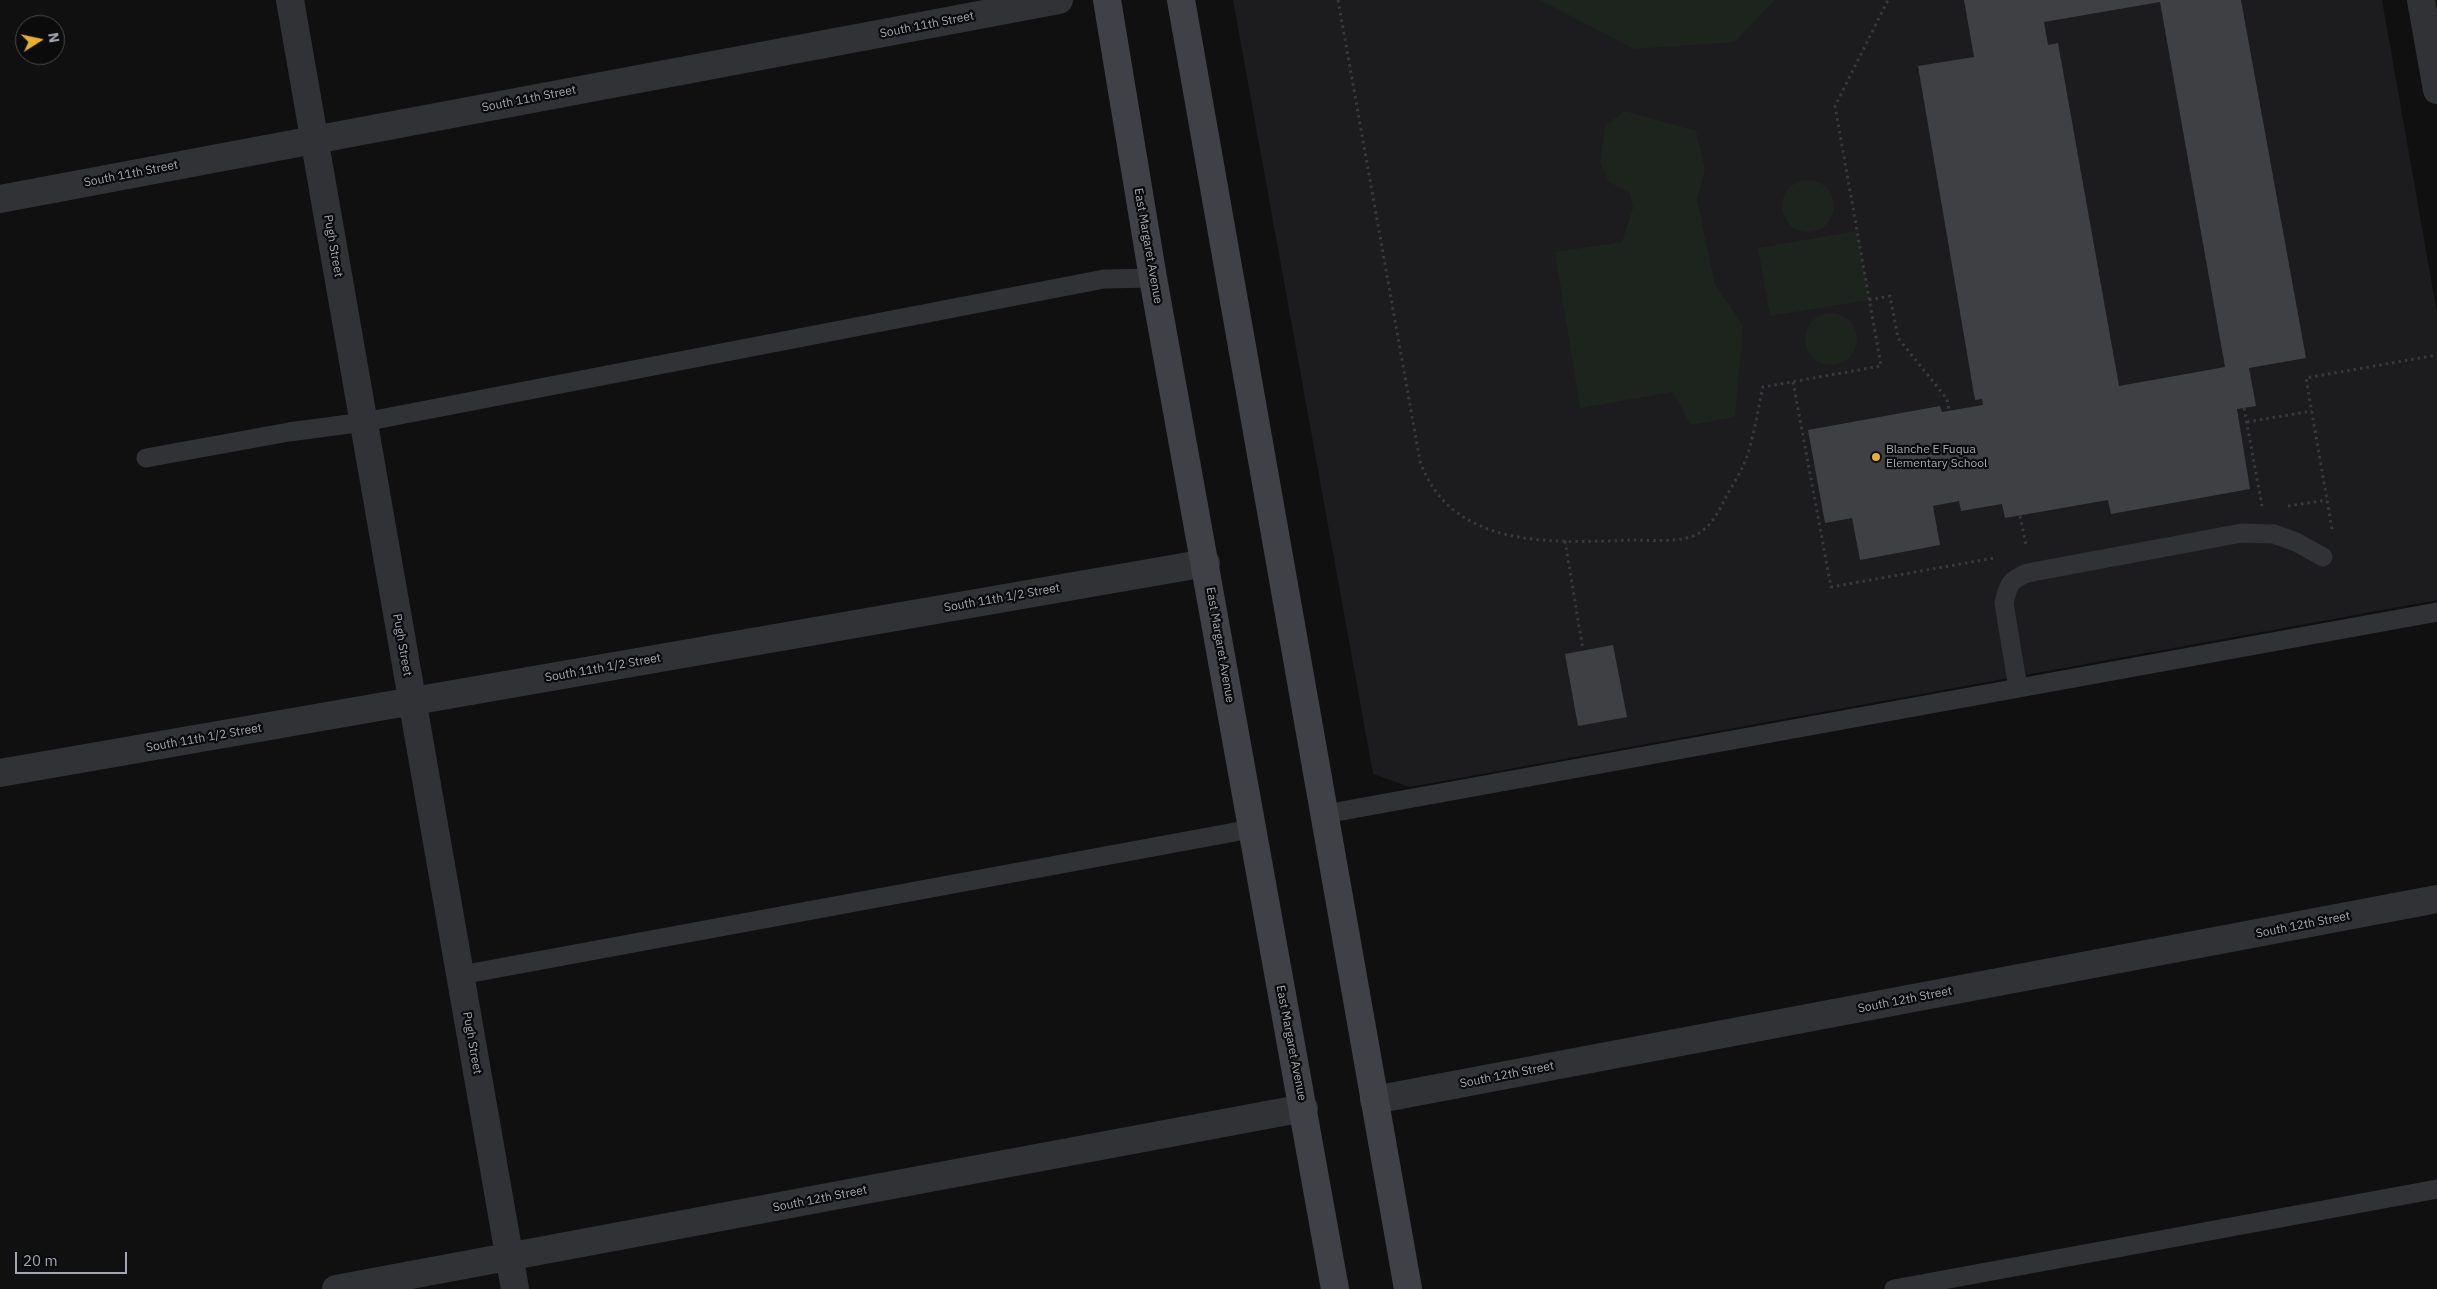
<!DOCTYPE html>
<style>
body{margin:0}
#map{position:relative;width:2437px;height:1289px;overflow:hidden;background:#101011;font-family:"IBM Plex Sans",sans-serif}
canvas{display:block}
.north{position:absolute;left:15px;top:15px;width:50px;height:50px;box-sizing:border-box;background:#0b0b0c;border:1px solid #47494e;border-radius:50%;rotate:80deg;font-size:14px;font-weight:700;line-height:20px;text-align:center;color:#a2a6b2}
.north::after{content:'';display:block;margin:auto;width:18px;height:22px;background:#e7af32;clip-path:polygon(50% 0,100% 100%,50% 72%,0 100%)}
.scale{position:absolute;left:15px;top:1252px;width:112px;height:22px;box-sizing:border-box;border:2px solid #a2a6b2;border-top:0;padding-left:6px;font-size:15px;line-height:18px;white-space:nowrap;color:#a2a6b2;-webkit-text-stroke:4px #0b0b0c;paint-order:stroke}
</style>
<div id="map">
<canvas width="2437" height="1289"></canvas>
<div class="north">N</div>
<div class="scale">20 m</div>
</div>
<script>
const ctx = document.querySelector('canvas').getContext('2d');
ctx.lineJoin = 'round';
function fillPath(path, color) { ctx.fillStyle = color; ctx.fill(path, 'evenodd'); }
function stroke(path, color, width, dash) { ctx.strokeStyle = color; ctx.lineWidth = width; ctx.lineCap = dash ? 'butt' : 'round'; ctx.setLineDash(dash || []); ctx.stroke(path); }
function drawText(font, color, halo, rows, align = 'center') {
  ctx.font = font + ' "IBM Plex Sans",sans-serif'; ctx.lineWidth = 4.5; ctx.setLineDash([]); ctx.textBaseline = 'middle'; ctx.strokeStyle = halo; ctx.fillStyle = color; for (const [text, x, y, turn = 0] of rows) {
    ctx.save(); ctx.translate(x, y); ctx.rotate((+turn || 0) * Math.PI / 180); ctx.textAlign = isNaN(turn) ? turn : align; if (halo) ctx.strokeText(text, 0, 0); ctx.fillText(text, 0, 0); ctx.restore();
  }
}
const built = new Path2D(`
 M 1233,0 L 2382,0 L 2437,313 L 2437,600 L 1410,787 L 1373,774 Z`);
const green = new Path2D(`
 M 1540,0 L 1775,0 L 1734,42 L 1634,49 Z
 M 1625,111 L 1696,131 L 1705,169 L 1697,200 L 1715,285 L 1743,326 L 1735,417 L 1691,425 L 1673,392 L 1580,408 L 1555,252 L 1622,242 L 1633,208 L 1629,192 L 1609,182 L 1600,162 L 1605,126 Z
 M1782 206a26 26 0 1 1 52 0a26 26 0 1 1-52 0Z
 M 1857,231 L 1869,300 L 1770,316 L 1758,248 Z
 M1805 339a26 26 0 1 1 52 0a26 26 0 1 1-52 0Z`);
const building = new Path2D(`
 M 1964,0 L 2241,0 L 2306,358 L 2249,368 L 2256,406 L 2237,409 L 2250,489 L 2111,514 L 2108,500 L 2005,518 L 2002,504 L 1961,511 L 1959,501 L 1933,506 L 1940,545 L 1860,560 L 1852,518 L 1825,523 L 1808,430 L 1940,406 L 1942,412 L 1983,405 L 1982,399 L 1975,400 L 1918,66 L 1974,57 ZM 2160,2 L 2225,367 L 2119,386 L 2058,43 L 2048,45 L 2044,22 Z
 M 1613,645 L 1627,717 L 1578,726 L 1565,654 Z`);
const path = new Path2D(`
 M 1338,0 L 1420,461 C 1451,550 1554,543 1632,540 C 1653,540 1685,544 1702,531 C 1713,523 1720,509 1726,497 C 1732,486 1739,475 1744,464 C 1754,440 1757,412 1763,387 L 1881,366 L 1835,106 L 1888,0
 M 1869,300 L 1890,296 L 1898,338 L 1947,399 L 1949,411
 M 1793,382 L 1831,587 L 1994,558
 M 2244,408 L 2262,506
 M 2247,422 L 2312,411
 M 2288,506 L 2327,500
 M 2020,516 L 2026,545
 M 2332,529 L 2306,378 L 2437,355
 M 1565,541 L 1583,650`);
const service = new Path2D(`
 M 146,458 L 289,432 L 364,422 L 1104,279 L 1153,278
 M 2018,688 L 2004,603 C 2008,585 2010,580 2027,573 L 2242,533 L 2274,534 L 2296,542 L 2323,557
 M 1325,814 L 2437,612
 M 461,975 L 1251,829
 M 1894,1289 L 2437,1189`);
const minor = new Path2D(`
 M 290,0 L 515,1289
 M 2421,0 L 2437,90
 M 0,199 L 1059,0
 M 0,773 L 1206,563
 M 1374,1100 L 2437,899
 M 336,1289 L 1304,1108`);
const secondary = new Path2D(`
 M 1107,0 L 1153,278 L 1335,1289
 M 1181,0 L 1408,1289`);
const markers = [
 [1876,457,5,"#e7af32"]
];
const streetNames = [
 ["South 11th Street",927,25,-11],
 ["South 11th Street",529,99,-11],
 ["South 11th Street",131,174,-11],
 ["Pugh Street",333,246,80],
 ["East Margaret Avenue",1148,246,80],
 ["South 11th 1/2 Street",1002,598,-10],
 ["Pugh Street",402,645,80],
 ["East Margaret Avenue",1220,645,80],
 ["South 11th 1/2 Street",603,668,-10],
 ["South 11th 1/2 Street",204,738,-10],
 ["South 12th Street",2303,925,-11],
 ["South 12th Street",1905,1000,-11],
 ["Pugh Street",472,1043,80],
 ["East Margaret Avenue",1291,1043,79],
 ["South 12th Street",1507,1075,-11],
 ["South 12th Street",820,1199,-11]
];
const poiNames = [
 ["Blanche E Fuqua",1886,450],
 ["Elementary School",1886,464]
];
fillPath(built, '#1c1c1e');
fillPath(green, '#1d241e');
fillPath(building, '#3f4044');
stroke(path, '#37393d', 3, [2.5, 4]);
stroke(service, '#313236', 19);
stroke(minor, '#313236', 28);
stroke(secondary, '#404146', 28);
for (const [x, y, r, color] of markers) { const dot = new Path2D(); dot.arc(x, y, r, 0, 2 * Math.PI); ctx.fillStyle = color; ctx.fill(dot); stroke(dot, '#0b0b0c', 2); }
drawText('12px', '#a2a6b2', '#0b0b0c', streetNames);
drawText('12px', '#a2a6b2', '#0b0b0c', poiNames, 'left');
</script>
